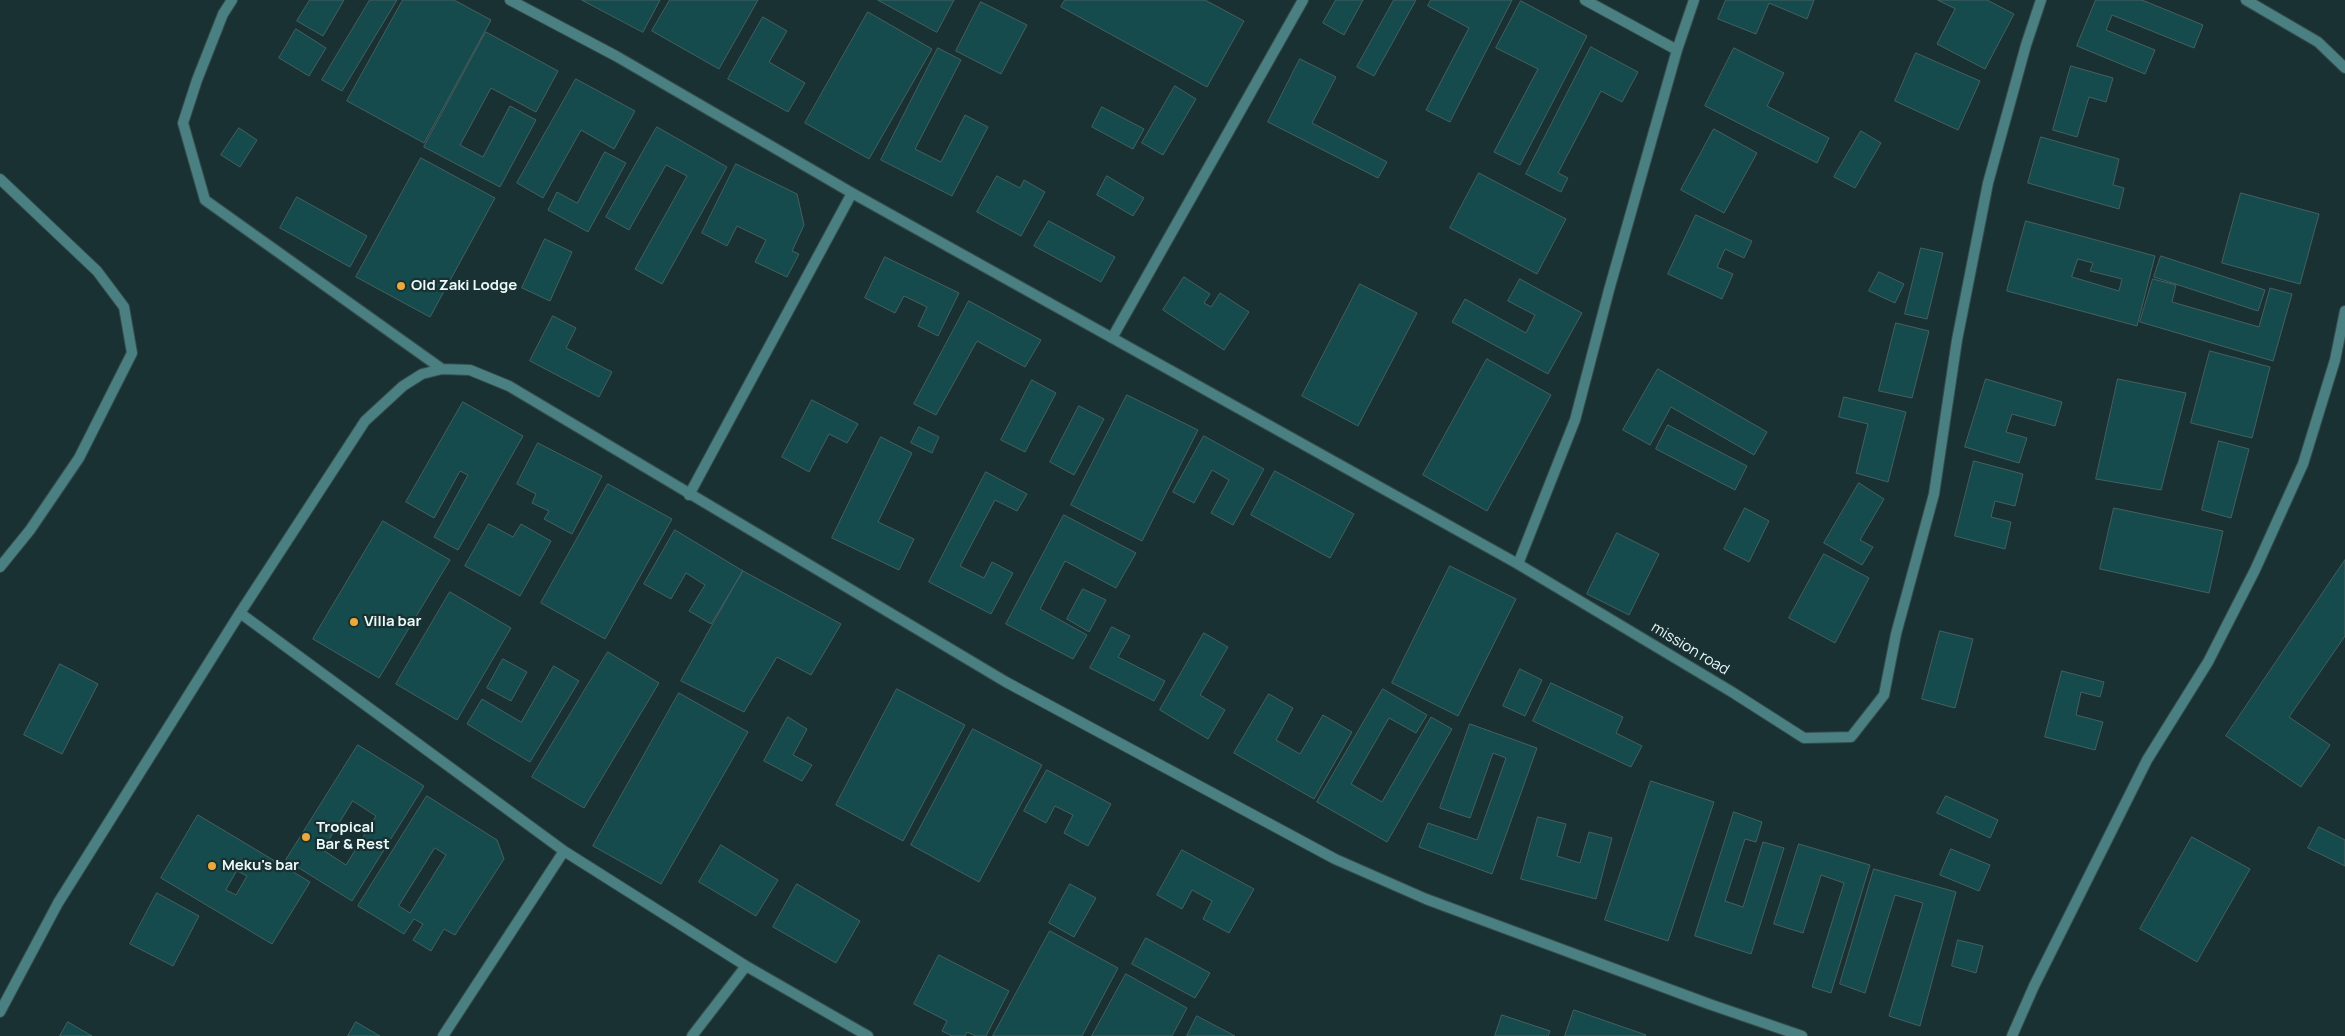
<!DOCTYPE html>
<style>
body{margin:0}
canvas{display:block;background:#193132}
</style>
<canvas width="2345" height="1036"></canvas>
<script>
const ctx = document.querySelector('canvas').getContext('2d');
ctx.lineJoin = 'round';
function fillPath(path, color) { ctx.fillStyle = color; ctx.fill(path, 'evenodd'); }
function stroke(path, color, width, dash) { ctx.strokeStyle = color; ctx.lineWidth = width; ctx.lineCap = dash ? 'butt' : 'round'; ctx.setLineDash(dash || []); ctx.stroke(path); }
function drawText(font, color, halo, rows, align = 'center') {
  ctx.font = font + ' Manrope,sans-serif'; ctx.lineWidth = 4.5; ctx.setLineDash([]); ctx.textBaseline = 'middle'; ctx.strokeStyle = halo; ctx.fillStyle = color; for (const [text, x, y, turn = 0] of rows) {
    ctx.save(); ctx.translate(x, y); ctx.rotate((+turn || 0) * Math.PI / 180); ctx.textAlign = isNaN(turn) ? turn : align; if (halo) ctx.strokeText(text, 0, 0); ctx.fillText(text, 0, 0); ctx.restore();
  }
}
const building = new Path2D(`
 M 310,0 L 344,0 L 323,36 L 297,21 Z
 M 370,0 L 397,0 L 342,91 L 322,80 Z
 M 403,0 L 454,0 L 491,20 L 424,143 L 347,101 Z
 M 582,0 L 660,0 L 643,32 Z
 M 670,0 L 758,0 L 719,69 L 652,31 Z
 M 878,0 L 954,0 L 937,32 Z
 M 1065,0 L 1205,0 L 1244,21 L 1207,87 L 1061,7 Z
 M 1336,0 L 1363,0 L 1344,35 L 1323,23 Z
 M 1394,0 L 1416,0 L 1374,76 L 1357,67 Z
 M 1431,0 L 1512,0 L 1450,122 L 1426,110 L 1469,28 L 1428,6 Z
 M 1726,0 L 1814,0 L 1807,19 L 1769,3 L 1756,34 L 1718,19 Z
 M 1938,0 L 1987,0 L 2014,14 L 1985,69 L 1937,44 L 1955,9 Z
 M 2096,0 L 2142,0 L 2203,25 L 2194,48 L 2112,15 L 2106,30 L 2155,50 L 2145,74 L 2077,46 Z
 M 1521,1 L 1587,36 L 1520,165 L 1494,152 L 1538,69 L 1496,48 Z
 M 981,2 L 1027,25 L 1001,74 L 956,51 Z
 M 868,12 L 932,49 L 869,159 L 805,123 Z
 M 763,17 L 787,31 L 769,62 L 805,83 L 788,112 L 728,79 Z
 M 296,29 L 326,48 L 309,76 L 279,58 Z
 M 486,32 L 558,71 L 536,112 L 491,88 L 460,145 L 483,157 L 510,106 L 536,120 L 500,187 L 424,147 Z
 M 1591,47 L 1638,72 L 1622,102 L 1601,91 L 1558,173 L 1568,178 L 1561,192 L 1526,174 Z
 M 938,48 L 961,60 L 915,149 L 941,162 L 965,115 L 988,127 L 952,196 L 881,160 Z
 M 1734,48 L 1784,73 L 1767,106 L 1829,138 L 1817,163 L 1705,106 Z
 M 1916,53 L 1980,81 L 1958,130 L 1895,101 Z
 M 1300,59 L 1336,77 L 1312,123 L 1387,162 L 1378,178 L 1268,122 Z
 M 2071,66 L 2113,78 L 2106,102 L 2089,97 L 2077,137 L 2053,130 Z
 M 576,79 L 635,111 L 614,149 L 581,130 L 543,198 L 517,183 Z
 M 1175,86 L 1196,99 L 1163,155 L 1142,143 Z
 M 1102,107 L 1144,129 L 1133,149 L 1092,127 Z
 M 657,127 L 727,167 L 662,284 L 635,269 L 687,176 L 666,165 L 629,230 L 606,217 Z
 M 239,128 L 257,140 L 240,167 L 221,155 Z
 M 1714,129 L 1757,153 L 1724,213 L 1681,190 Z
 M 1861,131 L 1881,143 L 1855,188 L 1834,177 Z
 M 2041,137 L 2119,159 L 2113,185 L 2124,188 L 2119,209 L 2028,183 Z
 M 605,152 L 626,163 L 588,232 L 548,210 L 557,192 L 577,203 Z
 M 421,158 L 495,198 L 430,317 L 356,277 Z
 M 736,164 L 797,194 L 804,225 L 792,251 L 799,254 L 787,277 L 755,262 L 766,240 L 737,226 L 727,246 L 702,233 Z
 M 1479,173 L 1566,219 L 1537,274 L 1450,228 Z
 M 997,176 L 1020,188 L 1024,180 L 1045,192 L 1021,236 L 977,212 Z
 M 1107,176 L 1144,198 L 1133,216 L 1097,195 Z
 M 2241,193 L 2319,214 L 2300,284 L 2222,263 Z
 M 297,197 L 367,236 L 350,267 L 280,228 Z
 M 1696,215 L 1752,241 L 1744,258 L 1725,249 L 1717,267 L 1733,274 L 1722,299 L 1668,274 Z
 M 1049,221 L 1115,257 L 1101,282 L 1034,246 Z
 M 2026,221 L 2155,256 L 2137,326 L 2007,291 ZM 2078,259 L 2093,263 L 2090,271 L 2122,279 L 2119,291 L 2072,277 Z
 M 545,239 L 572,252 L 550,301 L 522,288 Z
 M 1921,248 L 1943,253 L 1927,319 L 1905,314 Z
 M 2161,256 L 2265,290 L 2258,311 L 2154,277 Z
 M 885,257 L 959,293 L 938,336 L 918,326 L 927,307 L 904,296 L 895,313 L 865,298 Z
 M 1879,272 L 1904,284 L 1895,303 L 1869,291 Z
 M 1184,277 L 1210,294 L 1204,303 L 1211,307 L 1220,293 L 1249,312 L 1224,350 L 1163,310 Z
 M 1520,279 L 1582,313 L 1548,374 L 1452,322 L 1465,299 L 1526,333 L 1535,315 L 1508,301 Z
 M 2153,279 L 2176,285 L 2172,302 L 2259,327 L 2270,288 L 2292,294 L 2273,361 L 2140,322 Z
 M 1360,284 L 1417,313 L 1358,426 L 1302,396 Z
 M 969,301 L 1041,340 L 1025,367 L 977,341 L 936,415 L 914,404 Z
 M 553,316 L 576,328 L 566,348 L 612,372 L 599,397 L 530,361 Z
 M 1896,323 L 1929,331 L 1912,398 L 1879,391 Z
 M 2210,351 L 2270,367 L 2252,438 L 2191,423 Z
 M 1487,359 L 1551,395 L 1487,511 L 1423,475 Z
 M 1658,369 L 1767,432 L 1754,455 L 1671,407 L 1650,445 L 1623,430 Z
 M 1986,379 L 2062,402 L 2055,426 L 2012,414 L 2006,432 L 2027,438 L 2019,463 L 1965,447 Z
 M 2118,379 L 2186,393 L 2161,490 L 2096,479 Z
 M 1032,380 L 1056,393 L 1025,452 L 1001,440 Z
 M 1127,395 L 1198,430 L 1142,541 L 1071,505 Z
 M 1844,397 L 1906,412 L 1888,482 L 1856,473 L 1868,424 L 1839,417 Z
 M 812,400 L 858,424 L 847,443 L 829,434 L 809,472 L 782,457 Z
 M 463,402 L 523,436 L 458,550 L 434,537 L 468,475 L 460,471 L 434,518 L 406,502 Z
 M 1079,406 L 1104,419 L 1074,475 L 1050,462 Z
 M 1668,425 L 1747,466 L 1735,490 L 1656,449 Z
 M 919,427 L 939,437 L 932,453 L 911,443 Z
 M 1204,436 L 1264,469 L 1233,525 L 1211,513 L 1229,480 L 1212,470 L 1194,503 L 1173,492 Z
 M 881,437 L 912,453 L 878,522 L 914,539 L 899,570 L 832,538 Z
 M 2219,441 L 2249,449 L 2231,518 L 2202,510 Z
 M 538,443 L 602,476 L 572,534 L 544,519 L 549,511 L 532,503 L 536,494 L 517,484 Z
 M 1974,461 L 2023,474 L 2015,506 L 1995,501 L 1991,517 L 2011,522 L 2005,549 L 1955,536 Z
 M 1275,471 L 1354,514 L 1330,558 L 1251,515 Z
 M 986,472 L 1027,494 L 1017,511 L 995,500 L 960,566 L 984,578 L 992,562 L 1013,573 L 991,614 L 929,582 Z
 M 1859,483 L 1884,499 L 1860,540 L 1873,547 L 1862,565 L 1824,543 Z
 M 608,484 L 672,519 L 605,639 L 541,603 Z
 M 1745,508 L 1769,521 L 1749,562 L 1724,549 Z
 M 2114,508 L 2223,531 L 2209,593 L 2100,569 Z
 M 1064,515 L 1136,553 L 1116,588 L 1065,561 L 1040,609 L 1087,635 L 1073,659 L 1006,624 Z
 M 383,521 L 450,560 L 379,678 L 313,639 Z
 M 489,524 L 513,537 L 521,524 L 551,541 L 520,596 L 465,566 Z
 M 675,530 L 743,571 L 711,624 L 689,611 L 705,585 L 686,573 L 671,599 L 644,584 Z
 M 1617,533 L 1659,554 L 1629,615 L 1587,594 Z
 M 1824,554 L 1869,578 L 1835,643 L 1789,618 Z
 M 2345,560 L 2345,636 L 2289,717 L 2330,745 L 2301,787 L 2226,736 Z
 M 1450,566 L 1516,599 L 1458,716 L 1392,683 Z
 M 743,571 L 841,624 L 811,675 L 777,657 L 744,712 L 681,681 Z
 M 1083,589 L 1106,600 L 1089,632 L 1067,619 Z
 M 450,592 L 511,628 L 457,720 L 396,684 Z
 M 1112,627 L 1130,636 L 1118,657 L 1165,681 L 1154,701 L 1090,668 Z
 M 1940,631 L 1973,639 L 1955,708 L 1922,699 Z
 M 1204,633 L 1228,647 L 1200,695 L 1225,710 L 1208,739 L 1160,710 Z
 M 608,652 L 659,683 L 584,808 L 532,777 Z
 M 503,659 L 527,672 L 511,701 L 487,688 Z
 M 60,664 L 98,684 L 62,754 L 24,735 Z
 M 554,666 L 579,681 L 530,762 L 467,724 L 482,699 L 521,722 Z
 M 1520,669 L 1542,680 L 1525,716 L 1503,706 Z
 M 2062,671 L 2104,682 L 2100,697 L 2081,692 L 2076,715 L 2103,722 L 2095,750 L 2045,737 Z
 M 1551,683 L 1623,717 L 1616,733 L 1642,746 L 1631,767 L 1533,721 Z
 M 897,689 L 965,725 L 903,841 L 836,805 Z
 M 1383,689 L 1427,715 L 1416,733 L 1389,718 L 1351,784 L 1382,802 L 1431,717 L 1452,729 L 1387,842 L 1317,802 Z
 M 679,693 L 748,732 L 661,884 L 593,846 Z
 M 1269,694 L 1293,708 L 1276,740 L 1300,754 L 1323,715 L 1352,732 L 1314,799 L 1234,753 Z
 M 788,717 L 807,729 L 793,755 L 812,765 L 802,781 L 764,761 Z
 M 1470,724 L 1537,748 L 1492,874 L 1419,847 L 1428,823 L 1477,840 L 1506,758 L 1493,753 L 1470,818 L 1440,808 Z
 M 973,729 L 1042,765 L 979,882 L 911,845 Z
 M 358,745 L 424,786 L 352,901 L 286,860 ZM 353,801 L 376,816 L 346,865 L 323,850 Z
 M 1047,770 L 1111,804 L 1088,846 L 1064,833 L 1073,815 L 1055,806 L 1046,823 L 1024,811 Z
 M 1651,781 L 1714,802 L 1668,941 L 1605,920 Z
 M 427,796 L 497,840 L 504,859 L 455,935 L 444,929 L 431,951 L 413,940 L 423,924 L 414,919 L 404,934 L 358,906 ZM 435,848 L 446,855 L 410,913 L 399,906 Z
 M 1946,796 L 1998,820 L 1990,838 L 1937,813 Z
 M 1734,812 L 1762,822 L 1756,842 L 1745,839 L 1725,901 L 1743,907 L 1763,842 L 1784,848 L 1751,954 L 1695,936 Z
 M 198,815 L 310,882 L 272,944 L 161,878 ZM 237,871 L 247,876 L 236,895 L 226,890 Z
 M 1538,817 L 1566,824 L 1557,856 L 1580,863 L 1589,832 L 1612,838 L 1596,899 L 1521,879 Z
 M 2319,827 L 2345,840 L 2345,866 L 2308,848 Z
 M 2192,837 L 2250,869 L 2197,962 L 2140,929 Z
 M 1799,844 L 1870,865 L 1831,993 L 1812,987 L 1844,883 L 1821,875 L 1803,933 L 1774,924 Z
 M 721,845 L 778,880 L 756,916 L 699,882 Z
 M 1951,849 L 1990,865 L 1979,891 L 1940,875 Z
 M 1182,850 L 1254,889 L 1229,933 L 1203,919 L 1212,901 L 1192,890 L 1182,909 L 1157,895 Z
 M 1874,869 L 1956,892 L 1920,1026 L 1889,1016 L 1923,903 L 1895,895 L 1865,993 L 1840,984 Z
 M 797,884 L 860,921 L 836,963 L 773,927 Z
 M 1070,884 L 1096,898 L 1074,937 L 1049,923 Z
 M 157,893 L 199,916 L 173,966 L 130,944 Z
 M 1050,931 L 1118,968 L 1082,1036 L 993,1036 Z
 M 1146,938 L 1210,973 L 1195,998 L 1132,964 Z
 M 1958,940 L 1983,946 L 1976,973 L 1952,966 Z
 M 939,955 L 1009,991 L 986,1036 L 976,1036 L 967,1032 L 965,1036 L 952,1036 L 942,1031 L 947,1021 L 914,1004 Z
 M 1126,974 L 1187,1008 L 1172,1036 L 1092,1036 Z
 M 1574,1010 L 1646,1035 L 1645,1036 L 1565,1036 Z
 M 1502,1015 L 1550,1031 L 1548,1036 L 1495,1036 Z
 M 1197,1016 L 1235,1036 L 1187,1036 Z
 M 68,1022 L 92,1036 L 60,1036 Z
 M 356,1022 L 380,1036 L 348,1036 Z`);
const lane = new Path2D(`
 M 0,179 L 97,271 L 124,307 L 132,353 L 79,458 L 30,530 L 0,567`);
const street = new Path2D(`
 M 232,0 L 223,14 L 197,80 L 183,123 L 205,200 L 442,369
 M 510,0 L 616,56 L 852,193 L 1518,564 L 1575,420 L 1609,290 L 1677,50 L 1694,0
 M 1585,0 L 1677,50
 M 2246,0 L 2318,42 L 2345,68
 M 1112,338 L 1303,0
 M 689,495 L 852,193
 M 1518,564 L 1732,692 L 1804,738 L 1851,737 L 1884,695 L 1896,634 L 1934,494 L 1957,340 L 1988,183 L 2026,45 L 2041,0
 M 240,613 L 564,851 L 746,966 L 868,1036
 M 0,1012 L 58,903 L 240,613 L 365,421 L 403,386 L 422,374 L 442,369 L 470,370 L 509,386 L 1006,682 L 1335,859 L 1426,899 L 1709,1004 L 1802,1036
 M 443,1036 L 564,851
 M 692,1036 L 746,966
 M 2012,1036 L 2034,986 L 2147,760 L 2208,662 L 2255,570 L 2303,464 L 2335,360 L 2345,311`);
const markers = [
 [401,286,5,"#eda83b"],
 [354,622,5,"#eda83b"],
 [306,837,5,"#eda83b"],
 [212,866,5,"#eda83b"]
];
const poiNames = [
 ["Old Zaki Lodge",411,286],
 ["Villa bar",364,622],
 ["Tropical",316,828],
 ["Bar & Rest",316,845],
 ["Meku's bar",222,866]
];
const streetNames = [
 ["mission road",1690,649,31]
];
fillPath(building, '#154b4d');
stroke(building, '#465f60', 1);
stroke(lane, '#364d4e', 12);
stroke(street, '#364d4e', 12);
stroke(lane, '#4a8082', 10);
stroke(street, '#4a8082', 10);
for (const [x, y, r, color] of markers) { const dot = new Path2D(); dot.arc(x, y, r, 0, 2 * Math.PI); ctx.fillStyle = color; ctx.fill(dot); stroke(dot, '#193132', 2); }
drawText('bold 15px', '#eaf8f8', '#193132', poiNames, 'left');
drawText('15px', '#eaf8f8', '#193132', streetNames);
</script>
